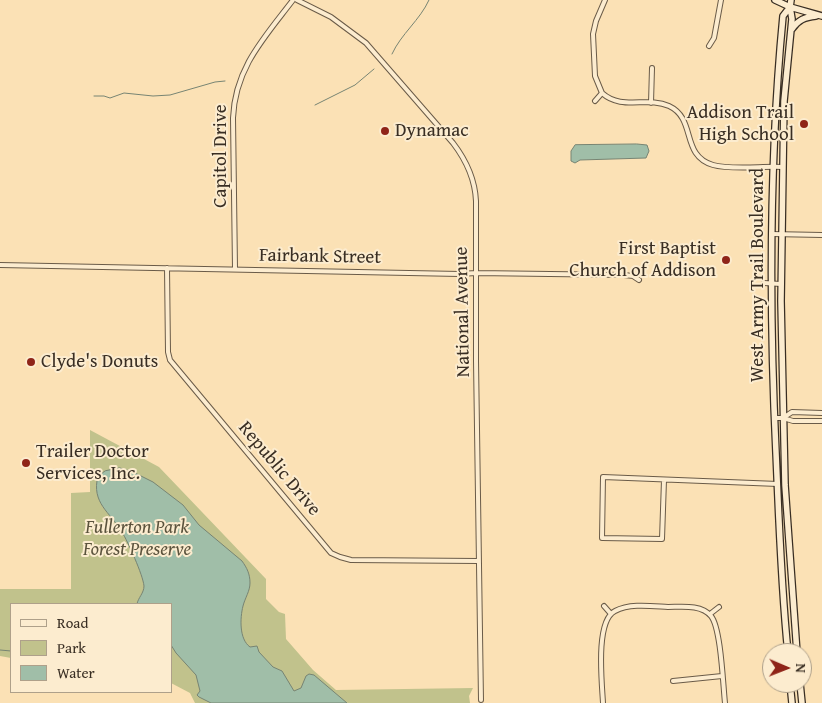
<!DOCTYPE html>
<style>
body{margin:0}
#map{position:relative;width:822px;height:703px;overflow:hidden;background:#fbe1b5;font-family:"Gentium Book Plus",serif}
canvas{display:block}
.legend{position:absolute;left:10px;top:603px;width:162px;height:90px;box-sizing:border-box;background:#fceccf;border:1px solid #aea08a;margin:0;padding:6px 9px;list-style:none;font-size:15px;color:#392e23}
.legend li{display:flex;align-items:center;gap:10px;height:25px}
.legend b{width:25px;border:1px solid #aea08a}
.north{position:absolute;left:762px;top:643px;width:50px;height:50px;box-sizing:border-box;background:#fceccf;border:1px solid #aea08a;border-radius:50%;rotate:91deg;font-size:14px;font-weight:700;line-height:20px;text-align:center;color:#392e23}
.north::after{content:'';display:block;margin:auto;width:18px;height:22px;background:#8f2418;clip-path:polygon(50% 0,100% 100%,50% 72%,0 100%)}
</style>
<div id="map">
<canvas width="822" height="703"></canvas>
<ul class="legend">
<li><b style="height:6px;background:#fceccf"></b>Road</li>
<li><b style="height:14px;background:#c1c28c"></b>Park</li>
<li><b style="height:14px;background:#a0bea8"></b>Water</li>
</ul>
<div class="north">N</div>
</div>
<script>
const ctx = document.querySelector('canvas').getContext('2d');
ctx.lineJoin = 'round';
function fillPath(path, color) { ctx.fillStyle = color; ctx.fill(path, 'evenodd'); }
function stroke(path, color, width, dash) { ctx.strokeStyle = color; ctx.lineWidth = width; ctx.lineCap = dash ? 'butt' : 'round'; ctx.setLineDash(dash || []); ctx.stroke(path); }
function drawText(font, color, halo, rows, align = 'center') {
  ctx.font = font + ' "Gentium Book Plus",serif'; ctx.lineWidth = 4; ctx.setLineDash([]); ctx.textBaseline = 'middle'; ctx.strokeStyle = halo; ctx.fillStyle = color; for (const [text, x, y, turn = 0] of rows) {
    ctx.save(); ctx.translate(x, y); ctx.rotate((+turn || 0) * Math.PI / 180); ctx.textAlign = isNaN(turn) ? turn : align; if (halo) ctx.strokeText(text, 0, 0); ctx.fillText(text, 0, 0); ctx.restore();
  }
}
const green = new Path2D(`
 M 90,430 L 159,467 L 266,579 L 266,599 L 279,612 L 285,614 L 286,639 L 313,670 L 336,690 L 473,688 L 469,696 L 470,703 L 195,703 L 190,693 L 171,683 L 171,604 L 11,604 L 11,658 L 0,656 L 0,589 L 71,589 L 71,493 L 90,492 Z`);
const water = new Path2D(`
 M 637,144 L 647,145 L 649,151 L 646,158 L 580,160 L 575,163 L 571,161 L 571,151 L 575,145 Z
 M 120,468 L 133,472 L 153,482 L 183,505 L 199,525 L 242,561 C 247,568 250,574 250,583 C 250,591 245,598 243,606 C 240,618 239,639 250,647 L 257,646 L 259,652 L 273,667 L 282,671 L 294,691 L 301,688 L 306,676 L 309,674 L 314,675 L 347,703 L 211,703 L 199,697 L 197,695 L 200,691 L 196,675 L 176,653 L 171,645 L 171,604 L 137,604 C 138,598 144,593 144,586 C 143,575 128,542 122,532 C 110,512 91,503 98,476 L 105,471 Z`);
const stream = new Path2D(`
 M 392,54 C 401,34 420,20 429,0
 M 94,96 L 104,96 L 110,98 L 124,93 L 153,96 L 170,95 L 215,82 L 225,81
 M 315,105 L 355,85 L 374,69
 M 0,650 L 11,651`);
const street = new Path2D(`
 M 297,0 L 331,17 L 366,43 L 453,143 C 466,160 475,179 476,201 L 476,361 L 481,700
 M 709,46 L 714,38 L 721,0
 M 602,93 L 595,76 L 593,34 L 596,21 L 605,0
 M 595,101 L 602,93 C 622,111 647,96 669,106 C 697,119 680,155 713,165 C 730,170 763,166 782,167
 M 651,103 L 652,68
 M 771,234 L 822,235
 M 0,265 L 460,274 L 476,273 L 624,275 L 633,276 L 639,280
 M 167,268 L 168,352 L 170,360 L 331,553 L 340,557 L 351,560 L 478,561
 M 235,269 L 233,118 C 235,68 264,38 293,0
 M 764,283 L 781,284
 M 774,418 L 783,418 L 793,421 L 822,421
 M 783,418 L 792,412 L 822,413
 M 664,480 L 662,539 L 602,538 L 603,477 L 778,484
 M 604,606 L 611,614
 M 710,614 L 719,607
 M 673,681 L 722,676
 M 603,703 C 602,683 595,621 615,611 C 630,603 651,606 668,607 C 681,607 701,604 711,616 C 721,628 723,685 725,703`);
const secondary = new Path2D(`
 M 775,0 L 790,7 L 822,16
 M 791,0 L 790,7 L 792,19 L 784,101 L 781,301 L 785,485 L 797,653
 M 792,29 C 798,20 805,17 816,16
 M 788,653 C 781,586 779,520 776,453 C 769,307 769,161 783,16 L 790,7
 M 790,683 L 792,703
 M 800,683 L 802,703`);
const markers = [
 [804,124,5,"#8f2418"],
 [385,131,5,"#8f2418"],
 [726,260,5,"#8f2418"],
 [31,362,5,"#8f2418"],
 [26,463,5,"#8f2418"]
];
const poiNames = [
 ["Addison Trail",794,113,"right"],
 ["High School",794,135,"right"],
 ["Dynamac",395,131],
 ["First Baptist",716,249,"right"],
 ["Church of Addison",716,271,"right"],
 ["Clyde's Donuts",41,362],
 ["Trailer Doctor",36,452],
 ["Services, Inc.",36,474]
];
const streetNames = [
 ["Capitol Drive",221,156,-90],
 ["Fairbank Street",320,257,1],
 ["West Army Trail Boulevard",758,275,-90],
 ["National Avenue",463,312,-91],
 ["Republic Drive",279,469,50]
];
const parkNames = [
 ["Fullerton Park",137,528],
 ["Forest Preserve",137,550]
];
fillPath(green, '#c1c28c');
fillPath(water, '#a0bea8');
stroke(water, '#778473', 1);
stroke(stream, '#778473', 1);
stroke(street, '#6a5b48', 6);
stroke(secondary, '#392e23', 8);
stroke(street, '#fceccf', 4);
stroke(secondary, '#fceccf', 5.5);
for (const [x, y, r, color] of markers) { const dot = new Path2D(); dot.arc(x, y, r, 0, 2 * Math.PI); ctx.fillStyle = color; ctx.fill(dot); stroke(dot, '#fceccf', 2); }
drawText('19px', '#392e23', '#fceccf', poiNames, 'left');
drawText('19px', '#392e23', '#fceccf', streetNames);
drawText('italic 19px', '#5b533d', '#fceccf', parkNames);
</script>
